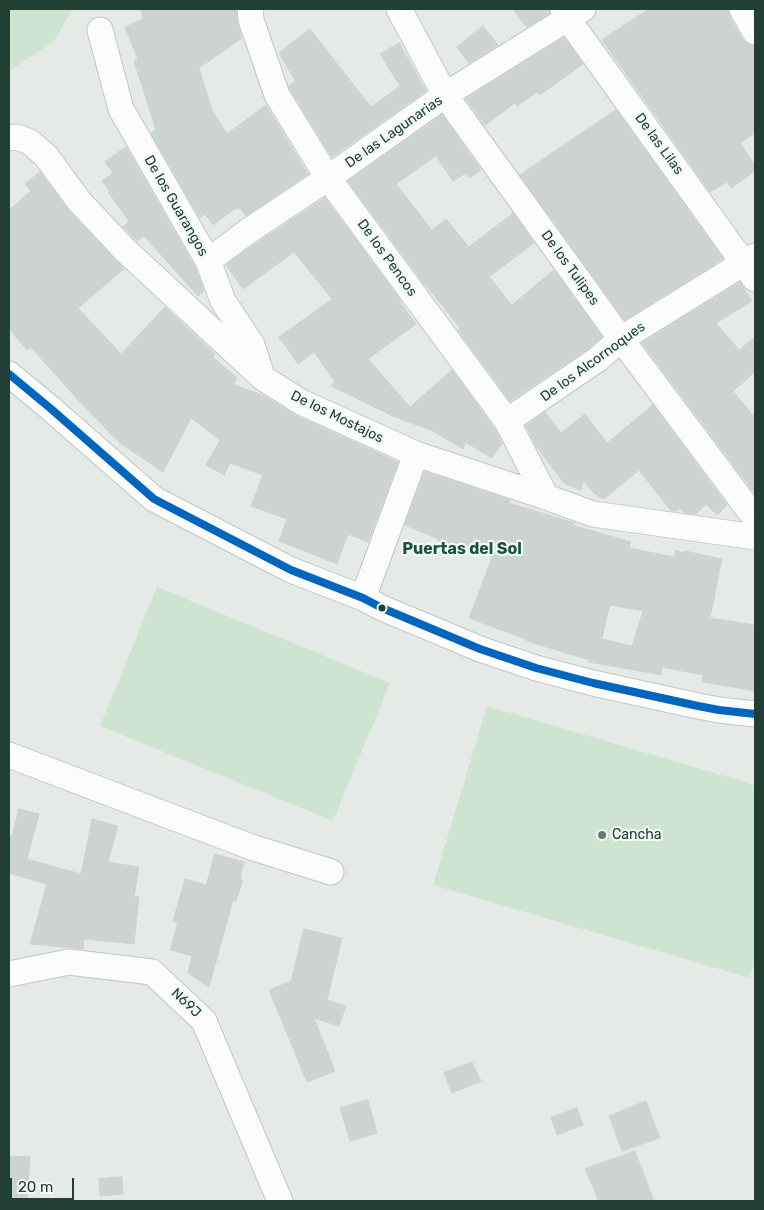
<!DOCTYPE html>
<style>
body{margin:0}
#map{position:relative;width:764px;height:1210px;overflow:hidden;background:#e5eae7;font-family:Rubik,sans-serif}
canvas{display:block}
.frame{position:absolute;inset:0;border:10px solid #213f32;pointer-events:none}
.scale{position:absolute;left:10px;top:1178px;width:64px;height:22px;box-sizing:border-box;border:2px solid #213f32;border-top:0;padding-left:6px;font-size:15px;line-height:18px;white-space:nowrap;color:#213f32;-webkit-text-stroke:4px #f2f9f5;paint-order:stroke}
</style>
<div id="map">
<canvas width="764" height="1210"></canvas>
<div class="frame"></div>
<div class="scale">20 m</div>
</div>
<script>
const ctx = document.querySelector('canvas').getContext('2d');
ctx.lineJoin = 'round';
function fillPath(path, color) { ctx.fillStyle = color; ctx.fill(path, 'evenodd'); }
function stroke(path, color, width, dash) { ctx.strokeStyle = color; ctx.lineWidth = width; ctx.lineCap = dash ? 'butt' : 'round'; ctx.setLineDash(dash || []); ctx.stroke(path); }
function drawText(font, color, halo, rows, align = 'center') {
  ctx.font = font + ' Rubik,sans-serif'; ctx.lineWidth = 4.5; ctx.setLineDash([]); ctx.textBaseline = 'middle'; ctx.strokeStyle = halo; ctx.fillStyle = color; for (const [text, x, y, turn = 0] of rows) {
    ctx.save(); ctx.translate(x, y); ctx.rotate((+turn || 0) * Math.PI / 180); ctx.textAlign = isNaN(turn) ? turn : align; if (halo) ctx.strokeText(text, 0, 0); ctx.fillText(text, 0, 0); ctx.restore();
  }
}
const green = new Path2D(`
 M 9,9 L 73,9 L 54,41 L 9,71 Z
 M 157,587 L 390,683 L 333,821 L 100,726 Z
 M 487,706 L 755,785 L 755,960 L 750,978 L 433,885 Z`);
const building = new Path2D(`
 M 141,9 L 236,9 L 237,22 L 242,38 L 199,68 L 212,110 L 227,134 L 266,105 L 308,174 L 246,216 L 240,208 L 238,210 L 236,208 L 213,225 L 205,214 L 200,218 L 151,133 L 156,130 L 134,61 L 138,60 L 125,27 L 143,19 Z
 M 513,9 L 549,9 L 550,13 L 527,27 Z
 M 649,9 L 728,9 L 729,16 L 742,39 L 747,44 L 754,46 L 755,49 L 755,133 L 740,143 L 755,165 L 755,171 L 731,188 L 727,182 L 710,192 L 602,40 Z
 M 483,26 L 498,45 L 469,63 L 457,47 Z
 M 310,29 L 371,107 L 400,86 L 380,54 L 399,43 L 426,91 L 332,157 L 290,89 L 289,86 L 295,81 L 279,53 Z
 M 564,38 L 583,64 L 540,95 L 537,92 L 517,106 L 515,103 L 485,125 L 466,99 Z
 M 616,110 L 723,259 L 625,320 L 520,175 Z
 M 442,115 L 481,170 L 469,178 L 466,173 L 453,181 L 436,156 L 396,184 L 432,230 L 446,219 L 469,247 L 513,213 L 534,243 L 489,277 L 512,305 L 554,270 L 602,337 L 589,348 L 510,401 L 458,330 L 460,328 L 425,284 L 424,284 L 348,181 Z
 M 126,147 L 195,267 L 204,291 L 198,296 L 144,236 L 137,241 L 123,227 L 129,221 L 108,192 L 110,191 L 102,181 L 113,173 L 105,162 Z
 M 40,172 L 69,211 L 124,269 L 78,308 L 121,354 L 165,307 L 215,354 L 213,357 L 237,378 L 233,384 L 262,395 L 295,415 L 398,462 L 368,542 L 348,534 L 337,564 L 279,541 L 287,519 L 251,506 L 263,475 L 230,463 L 224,475 L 206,465 L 220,440 L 191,418 L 163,472 L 120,443 L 78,400 L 31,347 L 27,350 L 9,329 L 9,210 L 31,191 L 25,184 Z
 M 325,198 L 401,301 L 400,302 L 416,324 L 368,359 L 410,407 L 452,370 L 495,429 L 502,443 L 492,458 L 465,442 L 463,449 L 431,430 L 395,417 L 331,386 L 335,382 L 314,352 L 298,364 L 279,337 L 332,299 L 294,252 L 243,289 L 226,265 L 255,244 Z
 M 740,282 L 752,301 L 716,323 L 739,350 L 755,337 L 755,372 L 733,391 L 755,418 L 755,492 L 753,491 L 642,343 Z
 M 653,405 L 727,505 L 717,515 L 706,504 L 696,514 L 685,513 L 680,508 L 676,511 L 671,511 L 639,470 L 604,499 L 597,496 L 583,481 L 581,490 L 564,483 L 536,446 L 526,426 L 545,412 L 561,433 L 585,414 L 607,443 Z
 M 425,472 L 510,500 L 509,503 L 575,523 L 572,525 L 631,542 L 629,548 L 674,557 L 676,550 L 684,553 L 685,551 L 722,559 L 710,618 L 755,625 L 755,691 L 702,682 L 703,675 L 662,667 L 661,675 L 589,662 L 589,660 L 527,641 L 528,640 L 469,618 L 493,555 L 438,541 L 438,539 L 405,525 ZM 610,605 L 643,611 L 632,646 L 602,639 Z
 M 19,809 L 39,814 L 27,859 L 81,874 L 92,819 L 118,826 L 108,862 L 139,867 L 134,897 L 139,897 L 134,944 L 84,939 L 83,949 L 30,944 L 47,884 L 9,873 L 9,835 L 12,836 Z
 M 215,854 L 244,862 L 240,879 L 243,880 L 236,901 L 233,900 L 209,987 L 188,973 L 192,956 L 170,950 L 178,923 L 173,921 L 185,879 L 206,885 Z
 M 304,929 L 342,938 L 327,1000 L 346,1006 L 339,1026 L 314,1018 L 335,1071 L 307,1082 L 269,990 L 291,981 Z
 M 472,1062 L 481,1081 L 452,1093 L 444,1073 Z
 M 368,1100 L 377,1133 L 350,1141 L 340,1108 Z
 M 646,1101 L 660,1138 L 622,1151 L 609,1116 Z
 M 577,1108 L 583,1125 L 557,1135 L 551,1118 Z
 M 635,1151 L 654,1201 L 599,1201 L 585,1169 Z
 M 9,1156 L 30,1157 L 27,1201 L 9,1200 Z
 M 122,1177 L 123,1194 L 100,1196 L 99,1179 Z`);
const street = new Path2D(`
 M 250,9 L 251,20 L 277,95 L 328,178 L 507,421 L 546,497
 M 399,9 L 445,95 L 621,339 L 755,518
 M 563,9 L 568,19 L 755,279
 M 742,9 L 755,32
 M 100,30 L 121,109 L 208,261 L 223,301 L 252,345 L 262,376
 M 9,138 L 17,137 L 30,142 L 46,156 L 79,201 L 124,249 L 263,378 L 301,402 L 416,454 L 546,497 L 593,514 L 755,537
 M 208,261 L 247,232 L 328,178 L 445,95 L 583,9
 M 9,374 L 50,408 L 154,499 L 291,570 L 363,598 L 382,608 L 480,649 L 536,668 L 593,683 L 698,706 L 719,710 L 755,714
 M 507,421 L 598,359 L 621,339 L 755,256
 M 363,598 L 416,454
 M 9,755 L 251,847 L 331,872
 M 9,974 L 69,962 L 152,972 L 204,1021 L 280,1201`);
const bus1 = new Path2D(`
 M 9,374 L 50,408 L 154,499 L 291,570 L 363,598 L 382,608 L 480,649 L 536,668 L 593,683 L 698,706 L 719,710 L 755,714`);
const markers = [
 [382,608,4.5,"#213f32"],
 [602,835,5,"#667b71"]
];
const streetNames = [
 ["De las Lagunarias",394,132,-35],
 ["De las Lilas",659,144,54],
 ["De los Guarangos",176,206,60],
 ["De los Pencos",387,258,54],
 ["De los Tulipes",570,268,54],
 ["De los Alcornoques",593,362,-36],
 ["De los Mostajos",337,417,26],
 ["N69J",186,1003,43]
];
const poiNames = [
 ["Cancha",612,835]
];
const quarterNames = [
 ["Puertas del Sol",462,549]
];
fillPath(green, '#cde4d0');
fillPath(building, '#cdd3d0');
stroke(building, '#cdd3d0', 1);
stroke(street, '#c2c7c4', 27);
stroke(street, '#fbfcfb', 25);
stroke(bus1, '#0065bd', 8);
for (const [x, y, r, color] of markers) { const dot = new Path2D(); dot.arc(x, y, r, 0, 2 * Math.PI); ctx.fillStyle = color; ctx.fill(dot); stroke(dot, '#f2f9f5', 2); }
drawText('14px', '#213f32', '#f2f9f5', streetNames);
drawText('14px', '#213f32', '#f2f9f5', poiNames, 'left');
drawText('bold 16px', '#1b523c', '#f2f9f5', quarterNames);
</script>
